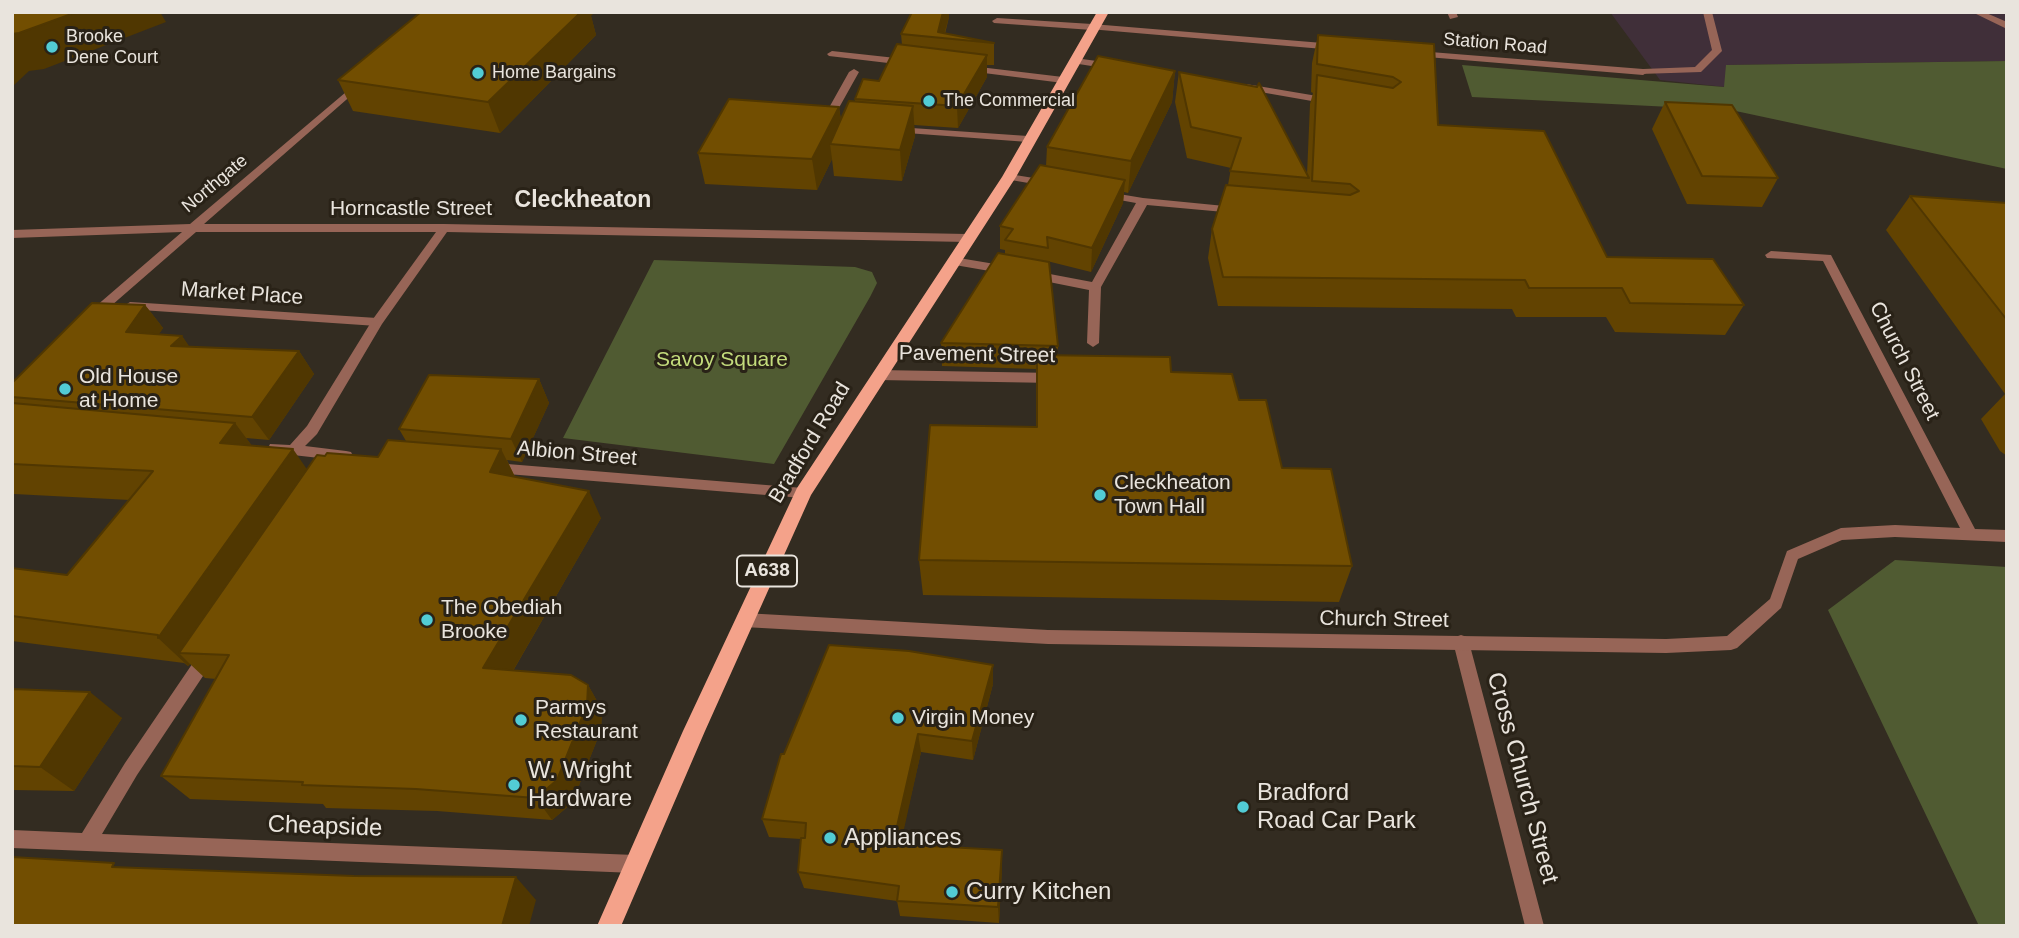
<!DOCTYPE html>
<style>
body{margin:0}
#map{position:relative;width:2019px;height:938px;overflow:hidden;background:#332c21;font-family:Arial,sans-serif}
canvas{display:block}
.frame{position:absolute;inset:0;border:14px solid #e9e4dd;pointer-events:none}
</style>
<div id="map">
<canvas width="2019" height="938"></canvas>
<div class="frame"></div>
</div>
<script>
const ctx = document.querySelector('canvas').getContext('2d');
ctx.lineJoin = 'round';
function fillPath(path, color) { ctx.fillStyle = color; ctx.fill(path, 'evenodd'); }
function stroke(path, color, width, dash) { ctx.strokeStyle = color; ctx.lineWidth = width; ctx.lineCap = dash ? 'butt' : 'round'; ctx.setLineDash(dash || []); ctx.stroke(path); }
function drawText(font, color, halo, rows, align = 'center') {
  ctx.font = font + ' Arial,sans-serif'; ctx.lineWidth = 6; ctx.setLineDash([]); ctx.textBaseline = 'middle'; ctx.strokeStyle = halo; ctx.fillStyle = color; for (const [text, x, y, turn = 0] of rows) {
    ctx.save(); ctx.translate(x, y); ctx.rotate((+turn || 0) * Math.PI / 180); ctx.textAlign = isNaN(turn) ? turn : align; if (halo) ctx.strokeText(text, 0, 0); ctx.fillText(text, 0, 0); ctx.restore();
  }
}
const industrial = new Path2D(`
 M 1610,12 L 2007,12 L 2007,61 L 1727,65 L 1725,87 L 1660,80 Z`);
const green = new Path2D(`
 M 2007,61 L 2007,169 L 1731,110 L 1472,97 L 1462,65 L 1724,87 L 1726,65 Z
 M 654,260 L 855,267 L 872,272 L 877,283 L 870,297 L 774,464 L 563,438 Z
 M 1895,560 L 2007,567 L 2007,926 L 1979,926 L 1828,610 Z`);
const lane = new Path2D(`
 M 1447,12 L 1456,12 L 1458,17 L 1450,19 Z
 M 1703,12 L 1712,12 L 1722,51 L 1701,72 L 1640,74 L 1640,70 L 1643,69 L 1695,67 L 1712,50 Z
 M 1972,12 L 1984,12 L 2007,22 L 2007,29 Z
 M 997,18 L 1092,24 L 1097,27 L 1092,30 L 994,23 L 992,21 Z
 M 832,51 L 905,59 L 910,62 L 905,65 L 829,56 L 827,54 Z
 M 1075,58 L 1111,63 L 1116,66 L 1111,69 L 1072,63 L 1070,61 Z
 M 971,66 L 1063,77 L 1068,80 L 1063,83 L 968,71 L 966,69 Z
 M 854,69 L 859,72 L 831,122 L 822,124 L 821,122 L 849,72 Z
 M 1246,84 L 1329,98 L 1334,101 L 1329,104 L 1243,89 L 1243,85 Z
 M 897,127 L 1028,136 L 1033,139 L 1028,142 L 893,132 L 892,130 Z
 M 1009,174 L 1046,180 L 1051,183 L 1046,186 L 1005,179 L 1004,177 Z
 M 1107,192 L 1143,198 L 1235,207 L 1241,210 L 1235,213 L 1147,205 L 1101,287 L 1099,343 L 1093,347 L 1087,343 L 1089,290 L 1034,279 L 1028,275 L 1034,271 L 1092,282 L 1136,203 L 1103,197 L 1103,193 Z
 M 953,257 L 1007,266 L 1013,270 L 1007,274 L 949,264 L 947,261 Z
 M 130,302 L 377,318 L 383,322 L 377,326 L 126,309 L 124,306 Z
 M 878,370 L 1055,373 L 1062,378 L 1055,383 L 878,380 L 872,375 Z
 M 1461,635 L 1467,637 L 1469,642 L 1544,926 L 1525,926 L 1453,642 L 1455,637 Z`);
const street = new Path2D(`
 M 1092,24 L 1335,44 L 1340,47 L 1335,50 L 1089,29 L 1087,27 Z
 M 1418,51 L 1643,69 L 1648,72 L 1643,75 L 1415,56 L 1413,54 Z
 M 359,81 L 364,84 L 362,86 L 204,224 L 444,224 L 967,234 L 973,238 L 967,242 L 447,232 L 382,324 L 317,434 L 305,446 L 346,451 L 351,452 L 353,456 L 351,460 L 346,461 L 275,453 L 268,448 L 270,444 L 290,445 L 307,426 L 373,319 L 436,232 L 196,232 L 96,319 L 92,320 L 86,316 L 88,313 L 182,232 L 12,238 L 12,230 L 190,224 Z
 M 1771,251 L 1831,255 L 1975,529 L 2007,530 L 2007,542 L 1895,537 L 1842,540 L 1798,559 L 1781,608 L 1737,648 L 1731,650 L 1666,653 L 1048,644 L 744,627 L 738,625 L 736,620 L 738,615 L 744,613 L 1048,630 L 1666,639 L 1727,636 L 1770,599 L 1787,551 L 1841,528 L 1895,525 L 1960,528 L 1823,261 L 1767,258 L 1765,255 Z
 M 495,463 L 803,488 L 808,489 L 810,493 L 808,497 L 803,498 L 495,473 L 488,468 Z
 M 207,649 L 213,651 L 215,656 L 213,661 L 137,775 L 102,834 L 635,855 L 641,858 L 644,864 L 641,870 L 635,873 L 12,848 L 12,830 L 82,833 L 125,763 L 201,651 Z`);
const primary = new Path2D(`
 M 1097,12 L 1109,12 L 1016,177 L 811,495 L 705,731 L 621,926 L 597,926 L 683,731 L 797,488 L 1002,177 Z`);
const wall = new Path2D(`
 M 912,12 L 949,12 L 949,17 L 945,34 L 994,43 L 994,65 L 987,65 L 987,77 L 958,128 L 914,125 L 915,136 L 902,181 L 834,176 L 832,159 L 817,190 L 705,184 L 698,153 L 839,107 L 841,120 L 855,102 L 855,99 L 879,81 L 902,45 L 901,34 Z
 M 591,16 L 596,35 L 500,133 L 353,111 L 338,80 Z
 M 1318,35 L 1434,44 L 1438,125 L 1607,257 L 1744,305 L 1725,335 L 1615,332 L 1606,317 L 1516,317 L 1512,309 L 1218,306 L 1208,258 L 1212,229 L 1228,185 L 1231,168 L 1187,158 L 1175,102 L 1179,72 L 1307,175 L 1310,104 L 1313,93 L 1311,92 L 1312,63 Z
 M 1175,71 L 1172,102 L 1128,193 L 1124,192 L 1123,203 L 1091,272 L 1047,261 L 1058,346 L 1058,355 L 1171,372 L 1239,400 L 1282,468 L 1352,566 L 1339,602 L 923,595 L 919,560 L 1036,427 L 1036,369 L 942,366 L 941,343 L 1005,254 L 1005,250 L 1000,249 L 1000,226 L 1046,166 L 1047,147 Z
 M 1665,102 L 1778,178 L 1762,207 L 1687,204 L 1652,129 Z
 M 1910,196 L 2007,203 L 2007,456 L 2000,451 L 1981,419 L 2005,394 L 1886,230 Z
 M 145,305 L 163,328 L 158,335 L 182,336 L 189,347 L 299,351 L 314,374 L 269,440 L 246,438 L 252,446 L 307,469 L 378,457 L 406,441 L 399,429 L 539,379 L 549,403 L 522,462 L 507,460 L 515,477 L 601,518 L 513,671 L 588,685 L 602,710 L 601,730 L 572,803 L 552,820 L 437,811 L 326,808 L 323,804 L 190,799 L 161,776 L 216,679 L 205,678 L 190,664 L 188,666 L 184,663 L 12,641 L 12,568 L 67,575 L 130,500 L 14,494 L 12,495 L 12,383 Z
 M 993,684 L 973,760 L 921,752 L 900,844 L 1002,867 L 999,923 L 900,916 L 897,901 L 804,888 L 798,872 L 801,839 L 769,837 L 762,819 Z
 M 12,689 L 122,718 L 74,791 L 12,790 Z`);
const shadedWall = new Path2D(`
 M 77,12 L 160,12 L 166,22 L 44,69 L 29,71 L 12,87 L 12,34 Z
 M 569,12 L 595,12 L 591,16 L 596,35 L 500,133 L 488,102 Z
 M 943,12 L 949,12 L 949,17 L 943,38 L 938,32 Z
 M 987,55 L 987,77 L 958,128 L 957,106 Z
 M 1175,71 L 1172,102 L 1128,193 L 1131,161 Z
 M 913,106 L 915,136 L 902,181 L 900,150 Z
 M 839,107 L 843,138 L 830,144 L 832,159 L 817,190 L 812,159 Z
 M 1125,180 L 1123,203 L 1091,272 L 1092,248 Z
 M 145,305 L 163,328 L 145,356 L 126,332 Z
 M 182,336 L 199,360 L 171,346 Z
 M 299,351 L 314,374 L 269,440 L 252,417 Z
 M 539,379 L 549,403 L 522,462 L 511,439 Z
 M 235,423 L 258,454 L 220,443 Z
 M 293,449 L 315,481 L 179,653 L 190,664 L 188,666 L 158,638 Z
 M 501,449 L 515,477 L 504,500 L 490,472 Z
 M 589,491 L 601,518 L 500,693 L 483,668 Z
 M 993,665 L 993,684 L 973,760 L 972,741 Z
 M 588,685 L 602,710 L 601,730 L 572,803 L 552,820 L 536,798 Z
 M 90,692 L 122,718 L 74,791 L 40,767 Z
 M 918,734 L 921,752 L 897,861 L 893,844 Z
 M 1002,850 L 1002,867 L 999,923 L 998,907 Z
 M 516,877 L 536,900 L 529,926 L 502,926 Z`);
const building = new Path2D(`
 M 12,12 L 77,12 L 19,33 L 12,34 Z
 M 421,12 L 581,12 L 488,102 L 338,80 Z
 M 912,12 L 943,12 L 938,32 L 994,43 L 901,34 Z
 M 1318,35 L 1434,44 L 1438,125 L 1544,131 L 1607,257 L 1713,259 L 1744,305 L 1630,303 L 1622,288 L 1529,288 L 1525,280 L 1223,277 L 1212,229 L 1226,185 L 1350,195 L 1359,191 L 1350,184 L 1312,181 L 1317,75 L 1393,88 L 1401,82 L 1393,77 L 1317,64 Z
 M 897,44 L 987,55 L 957,106 L 855,99 L 863,79 L 879,81 Z
 M 1098,56 L 1175,71 L 1131,161 L 1047,147 Z
 M 1179,72 L 1257,87 L 1259,83 L 1309,178 L 1230,171 L 1241,138 L 1191,127 Z
 M 729,99 L 839,107 L 812,159 L 698,153 Z
 M 849,101 L 913,106 L 900,150 L 830,144 Z
 M 1665,102 L 1732,105 L 1778,178 L 1702,176 Z
 M 1040,165 L 1125,180 L 1092,248 L 1047,237 L 1048,248 L 1005,240 L 1013,229 L 1000,226 Z
 M 1910,196 L 2007,203 L 2007,320 Z
 M 998,253 L 1049,262 L 1058,346 L 941,343 Z
 M 92,303 L 145,305 L 126,332 L 182,336 L 171,346 L 299,351 L 252,417 L 12,397 L 12,383 Z
 M 1037,355 L 1170,357 L 1171,372 L 1232,374 L 1239,400 L 1266,400 L 1282,468 L 1331,469 L 1352,566 L 919,560 L 930,425 L 1037,427 Z
 M 429,375 L 539,379 L 511,439 L 399,429 Z
 M 12,403 L 235,423 L 220,443 L 293,449 L 158,638 L 158,635 L 12,616 L 12,568 L 67,575 L 153,471 L 12,464 Z
 M 388,440 L 501,449 L 490,472 L 589,491 L 483,668 L 571,675 L 588,685 L 587,705 L 557,780 L 536,798 L 416,789 L 302,785 L 303,782 L 161,776 L 229,655 L 179,653 L 317,455 L 325,456 L 327,453 L 378,457 Z
 M 829,645 L 909,651 L 993,665 L 972,741 L 918,734 L 893,844 L 1002,850 L 998,907 L 897,901 L 899,886 L 798,872 L 801,838 L 805,838 L 806,823 L 762,819 L 781,754 L 784,754 Z
 M 12,689 L 90,692 L 40,767 L 12,766 Z
 M 12,857 L 114,863 L 112,867 L 354,876 L 516,877 L 502,926 L 12,926 Z`);
const markers = [
 [52,47,7,"#52ccd5"],
 [478,73,7,"#52ccd5"],
 [929,101,7,"#52ccd5"],
 [65,389,7,"#52ccd5"],
 [1100,495,7,"#52ccd5"],
 [427,620,7,"#52ccd5"],
 [898,718,7,"#52ccd5"],
 [521,720,7,"#52ccd5"],
 [514,785,7,"#52ccd5"],
 [1243,807,7,"#52ccd5"],
 [830,838,7,"#52ccd5"],
 [952,892,7,"#52ccd5"]
];
const farPoinames = [
 ["Brooke",66,37],
 ["Dene Court",66,58],
 ["Home Bargains",492,73],
 ["The Commercial",943,101]
];
const farStreetnames = [
 ["Station Road",1495,44,5],
 ["Northgate",215,184,-40]
];
const shields = [
 [767,571,60]
];
const shieldNames = [
 ["A638",767,571]
];
const streetNames = [
 ["Horncastle Street",411,209],
 ["Market Place",242,294,4],
 ["Pavement Street",977,355,1],
 ["Church Street",1904,361,63],
 ["Bradford Road",810,443,-59],
 ["Albion Street",577,454,5],
 ["Church Street",1384,620,1]
];
const parkNames = [
 ["Savoy Square",722,360]
];
const poiNames = [
 ["Old House",79,377],
 ["at Home",79,401],
 ["Cleckheaton",1114,483],
 ["Town Hall",1114,507],
 ["The Obediah",441,608],
 ["Brooke",441,632],
 ["Parmys",535,708],
 ["Restaurant",535,732],
 ["Virgin Money",912,718]
];
const farDistrictnames = [
 ["Cleckheaton",583,201]
];
const nearPoinames = [
 ["W. Wright",528,771],
 ["Hardware",528,799],
 ["Bradford",1257,793],
 ["Road Car Park",1257,821],
 ["Appliances",844,838],
 ["Curry Kitchen",966,892]
];
const nearStreetnames = [
 ["Cross Church Street",1522,778,75],
 ["Cheapside",325,827,2]
];
fillPath(industrial, '#402f39');
fillPath(green, '#505b32');
fillPath(lane, '#976557');
fillPath(street, '#976557');
fillPath(primary, '#f4a28a');
fillPath(wall, '#624301');
fillPath(shadedWall, '#503701');
fillPath(building, '#724e01');
stroke(building, '#503701', 2);
for (const [x, y, r, color] of markers) { const dot = new Path2D(); dot.arc(x, y, r, 0, 2 * Math.PI); ctx.fillStyle = color; ctx.fill(dot); stroke(dot, '#292217', 2.5); }
drawText('18px', '#e9e4dd', '#292217', farPoinames, 'left');
drawText('18px', '#e9e4dd', '#292217', farStreetnames);
for (const [x, y, w] of shields) { const box = new Path2D(); box.roundRect(x - w / 2, y - 15.5, w, 31, 5); ctx.fillStyle = '#292217'; ctx.fill(box); stroke(box, '#e9e4dd', 2); }
drawText('bold 19px', '#e9e4dd', null, shieldNames);
drawText('21px', '#e9e4dd', '#292217', streetNames);
drawText('21px', '#c3db7c', '#292217', parkNames);
drawText('21px', '#e9e4dd', '#292217', poiNames, 'left');
drawText('bold 23px', '#e9e4dd', '#292217', farDistrictnames);
drawText('24px', '#e9e4dd', '#292217', nearPoinames, 'left');
drawText('24px', '#e9e4dd', '#292217', nearStreetnames);
</script>
